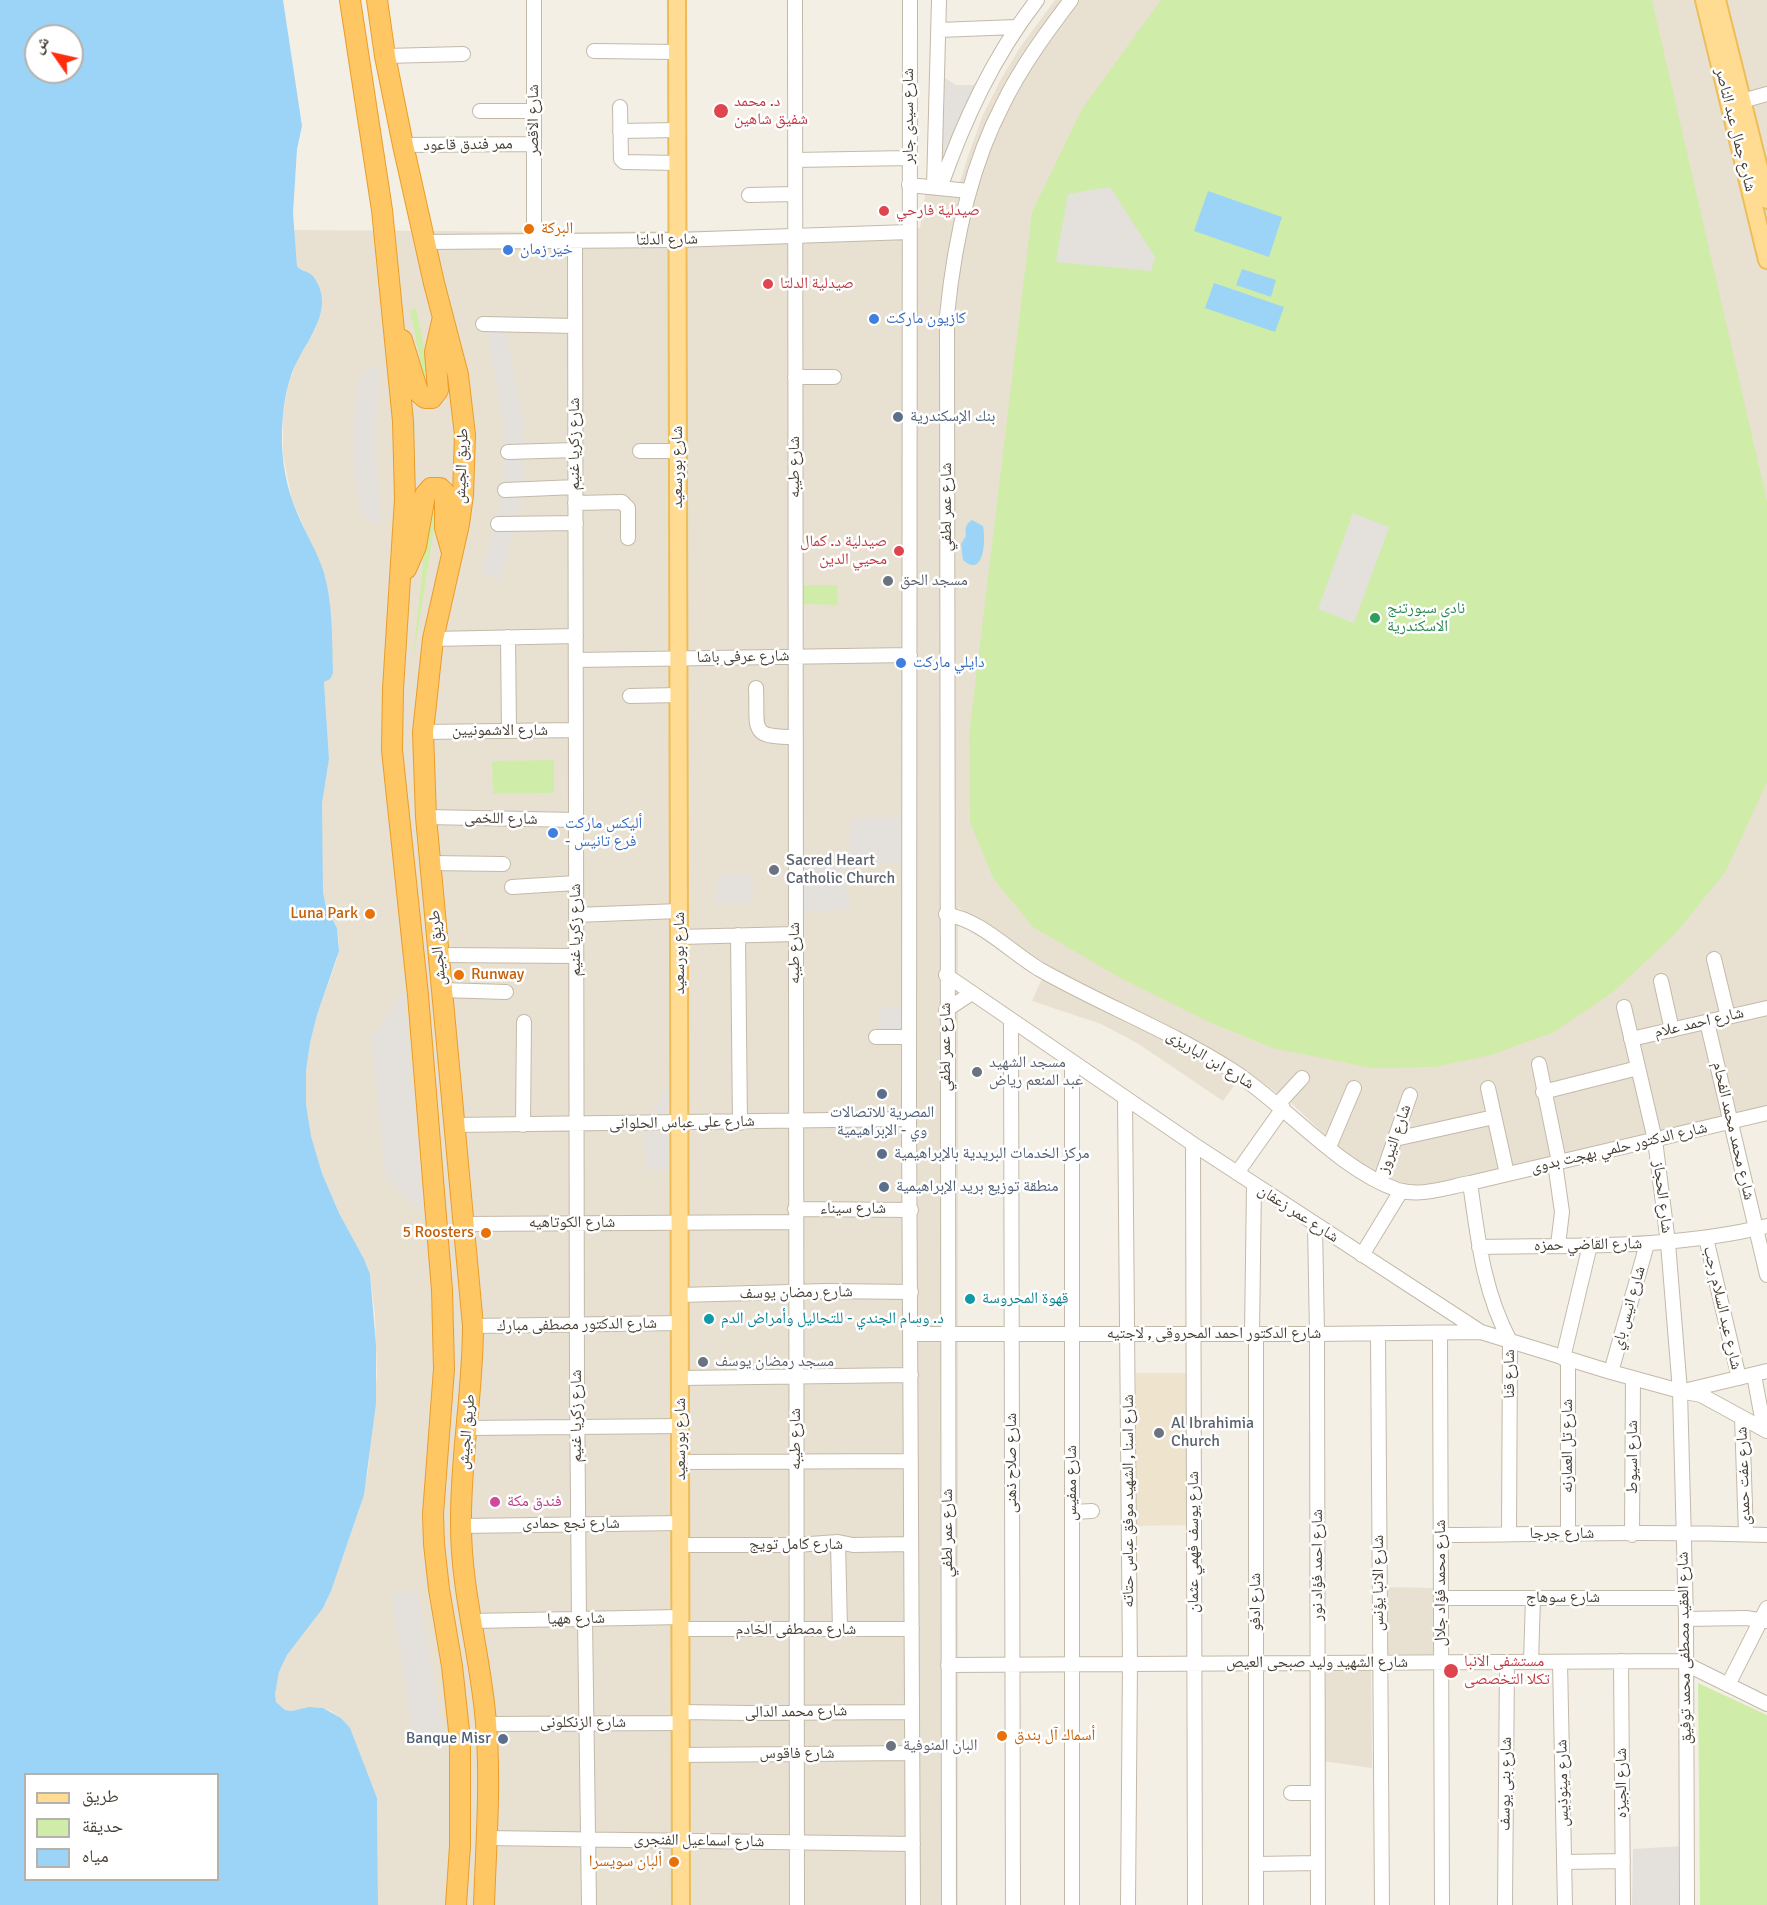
<!DOCTYPE html>
<meta charset="utf-8">
<style>
body{margin:0}
#map{position:relative;width:1767px;height:1905px;overflow:hidden;background:#f4efe5;font-family:Signika,"Noto Naskh Arabic",sans-serif}
canvas{display:block}
.legend{position:absolute;left:24px;top:1773px;width:195px;height:108px;box-sizing:border-box;background:#fff;border:2px solid #b5b2ae;margin:0;padding:8px 10px;list-style:none;font-size:18px;color:#473f34}
.legend li{display:flex;align-items:center;gap:12px;height:30px}
.legend b{width:30px;border:2px solid #b5b2ae}
.north{position:absolute;left:24px;top:24px;width:60px;height:60px;box-sizing:border-box;background:#fff;border:2px solid #b5b2ae;border-radius:50%;rotate:304deg;font-size:16px;font-weight:700;line-height:24px;text-align:center;color:#473f34}
.north::after{content:'';display:block;margin:auto;width:21px;height:27px;background:#ff2c10;clip-path:polygon(50% 0,100% 100%,50% 72%,0 100%)}
</style>
<div id="map">
<canvas width="1767" height="1905"></canvas>
<ul class="legend">
<li><b style="height:8px;background:#ffdc92"></b>طريق</li>
<li><b style="height:16px;background:#d0eca9"></b>حديقة</li>
<li><b style="height:16px;background:#9bd4f6"></b>مياه</li>
</ul>
<div class="north">ش</div>
</div>
<script>
const ctx = document.querySelector('canvas').getContext('2d');
ctx.lineJoin = 'round';
function fillPath(path, color) { ctx.fillStyle = color; ctx.fill(path, 'evenodd'); }
function stroke(path, color, width, dash) { ctx.strokeStyle = color; ctx.lineWidth = width; ctx.lineCap = dash ? 'butt' : 'round'; ctx.setLineDash(dash || []); ctx.stroke(path); }
function drawText(font, color, halo, rows, align = 'center') {
  ctx.font = font + ' Signika,"Noto Naskh Arabic",sans-serif'; ctx.lineWidth = 5; ctx.setLineDash([]); ctx.textBaseline = 'middle'; ctx.strokeStyle = halo; ctx.fillStyle = color; for (const [text, x, y, turn = 0] of rows) {
    ctx.save(); ctx.translate(x, y); ctx.rotate((+turn || 0) * Math.PI / 180); ctx.textAlign = isNaN(turn) ? turn : align; if (halo) ctx.strokeText(text, 0, 0); ctx.fillText(text, 0, 0); ctx.restore();
  }
}
const residential = new Path2D(`
 M 1055,0 L 1767,0 L 1767,1107 L 1452,1184 L 1421,1186 L 1407,1184 L 1388,1178 L 1361,1165 L 1340,1149 L 1290,1102 L 1245,1070 L 1223,1101 L 1137,1043 L 1101,1024 L 1032,1001 L 1048,965 L 958,907 L 958,1905 L 378,1905 L 377,1798 L 341,1718 L 329,1710 L 316,1707 L 292,1711 L 285,1710 L 276,1702 L 275,1694 L 279,1672 L 287,1655 L 326,1603 L 360,1507 L 368,1471 L 377,1374 L 375,1316 L 370,1274 L 364,1259 L 339,1213 L 321,1170 L 311,1136 L 306,1104 L 306,1071 L 310,1043 L 317,1015 L 337,959 L 339,944 L 337,928 L 324,899 L 322,884 L 322,804 L 329,759 L 324,682 L 333,673 L 329,598 L 319,561 L 292,500 L 283,455 L 283,416 L 287,390 L 295,365 L 316,328 L 321,305 L 319,289 L 305,271 L 297,266 L 294,230 L 585,232 L 920,228 L 926,190 L 957,192 L 968,156 L 983,115 L 1001,79 L 1021,46 Z
 M 1383,1587 L 1436,1588 L 1437,1655 L 1380,1654 Z
 M 1371,1668 L 1372,1768 L 1322,1761 L 1323,1670 Z`);
const education = new Path2D(`
 M 1136,1373 L 1190,1373 L 1190,1525 L 1136,1526 Z`);
const green = new Path2D(`
 M 1161,0 L 1652,0 L 1767,501 L 1767,782 L 1726,871 L 1675,934 L 1613,992 L 1554,1032 L 1491,1055 L 1435,1067 L 1371,1068 L 1273,1048 L 1211,1023 L 1122,979 L 1033,927 L 993,878 L 970,822 L 969,735 L 1032,212 L 1082,109 Z
 M 416,308 L 431,382 L 428,387 L 425,384 L 410,310 Z
 M 430,498 L 436,498 L 438,503 L 412,667 Z
 M 799,585 L 837,585 L 838,605 L 800,604 Z
 M 554,760 L 554,793 L 493,794 L 492,761 Z
 M 1698,1683 L 1767,1715 L 1767,1905 L 1700,1905 Z`);
const parking = new Path2D(`
 M 945,78 L 956,85 L 977,85 L 936,179 Z
 M 1110,187 L 1155,257 L 1151,271 L 1056,262 L 1068,194 Z
 M 505,328 L 524,425 L 522,502 L 500,580 L 481,574 L 503,497 L 504,423 L 487,332 Z
 M 371,366 L 379,367 L 375,444 L 381,522 L 371,524 L 369,517 L 364,518 L 360,502 L 354,470 L 353,437 L 355,404 L 362,371 L 369,372 Z
 M 1353,513 L 1389,527 L 1354,623 L 1318,609 Z
 M 903,817 L 901,864 L 849,863 L 851,819 Z
 M 801,866 L 845,868 L 850,909 L 800,912 Z
 M 753,874 L 752,904 L 716,903 L 717,875 Z
 M 404,992 L 424,1214 L 400,1192 L 393,1182 L 386,1182 L 371,1032 L 379,1031 L 383,1020 Z
 M 880,1007 L 907,1007 L 907,1032 L 880,1032 Z
 M 669,1081 L 674,1082 L 675,1118 L 637,1118 L 653,1112 L 661,1099 Z
 M 672,1131 L 672,1170 L 646,1169 L 644,1132 Z
 M 417,1589 L 444,1738 L 415,1742 L 391,1594 Z
 M 1681,1846 L 1680,1905 L 1632,1905 L 1633,1849 Z`);
const water = new Path2D(`
 M 0,0 L 283,0 L 302,126 L 297,149 L 293,213 L 297,266 C 302,272 311,271 315,279 C 337,313 301,345 291,376 C 285,393 283,411 282,430 C 281,459 286,488 298,515 C 306,534 318,553 324,573 C 333,604 332,641 333,673 L 330,679 L 324,682 L 329,759 L 322,804 L 323,892 L 326,907 L 337,928 L 339,951 L 317,1015 L 310,1043 L 306,1071 L 306,1104 L 311,1136 L 322,1173 L 339,1213 L 364,1259 L 370,1274 L 376,1345 L 376,1403 L 364,1495 L 331,1591 L 323,1608 L 287,1655 L 279,1672 L 275,1694 L 276,1702 L 285,1710 L 292,1711 L 309,1707 L 323,1708 L 341,1718 L 350,1728 L 377,1798 L 378,1905 L 0,1905 ZM 36,36 L 72,36 L 72,72 L 36,72 ZM 26,1774 L 218,1774 L 218,1880 L 26,1880 Z
 M 1208,191 L 1282,217 L 1269,257 L 1194,231 Z
 M 1242,269 L 1276,280 L 1271,297 L 1236,285 Z
 M 1214,283 L 1284,307 L 1275,332 L 1205,308 Z
 M 972,520 L 983,526 C 986,540 984,579 963,560 L 961,544 L 966,536 C 965,528 965,525 972,520 Z`);
const minor = new Path2D(`
 M 795,0 L 797,1905
 M 910,0 L 909,1119 L 913,1905
 M 939,30 L 1016,27
 M 594,51 L 677,52
 M 385,56 L 463,54
 M 1742,101 L 1767,94
 M 620,107 L 621,159 L 624,162 L 677,163
 M 480,111 L 534,111
 M 620,131 L 677,130
 M 403,145 L 534,144
 M 795,160 L 909,158
 M 909,185 L 969,191
 M 934,187 L 939,0
 M 940,188 C 964,120 993,57 1037,0
 M 749,195 L 795,194
 M 534,241 L 534,0
 M 575,241 L 577,1385 L 579,1620
 M 424,242 L 677,240 L 909,232
 M 483,324 L 575,326
 M 795,377 L 834,377
 M 640,451 L 678,451
 M 508,452 L 575,450
 M 505,490 L 576,487
 M 575,503 L 622,502 L 628,508 L 628,538
 M 498,524 L 576,523
 M 508,637 L 509,731
 M 433,639 L 576,636
 M 576,660 L 910,655
 M 756,688 C 758,730 748,737 795,737
 M 630,696 L 679,695
 M 423,732 L 576,730
 M 426,817 L 576,820
 M 430,863 L 503,864
 M 512,887 L 576,883
 M 946,914 C 982,921 1008,950 1039,969 C 1102,1005 1171,1031 1233,1071 C 1287,1106 1338,1169 1398,1190 C 1421,1197 1448,1187 1470,1183 L 1767,1113
 M 576,915 L 679,911
 M 738,935 L 740,1123
 M 680,937 L 795,934
 M 439,955 L 576,956
 M 1714,959 L 1728,1017
 M 946,975 L 1193,1144 L 1481,1332 L 1611,1372 L 1680,1391 L 1701,1395 L 1767,1431
 M 1661,981 L 1672,1030
 M 442,990 L 506,992
 M 1624,1007 L 1655,1140 L 1668,1243 L 1680,1391 L 1686,1619 L 1687,1905
 M 946,1010 L 972,993
 M 1011,1020 L 1013,1905
 M 1707,1022 L 1767,1275
 M 876,1037 L 909,1037
 M 1631,1039 L 1767,1008
 M 1539,1064 L 1559,1162
 M 1488,1088 L 1507,1174
 M 1543,1092 L 1638,1068
 M 1125,1098 L 1130,1664 L 1128,1905
 M 1278,1104 L 1302,1078
 M 455,1125 L 909,1119
 M 523,1125 L 524,1022
 M 1395,1139 L 1494,1117
 M 1193,1144 L 1195,1905
 M 1329,1147 L 1354,1088
 M 1555,1163 L 1562,1212 L 1558,1245
 M 1237,1173 L 1283,1108
 M 1380,1182 L 1410,1095
 M 1470,1183 C 1478,1238 1483,1291 1510,1341 L 1509,1534
 M 795,1209 L 911,1210
 M 465,1224 L 795,1222
 M 1315,1225 L 1317,1334 L 1318,1905
 M 1706,1238 L 1739,1378
 M 1479,1247 C 1576,1245 1673,1249 1767,1226
 M 1362,1255 L 1401,1191
 M 680,1295 L 826,1291 L 911,1292
 M 473,1326 L 680,1323
 M 1440,1333 L 1442,1905
 M 911,1334 L 1317,1334 L 1481,1332
 M 1252,1334 L 1254,1184
 M 1256,1334 L 1256,1905
 M 1378,1334 L 1382,1905
 M 1563,1358 L 1590,1245
 M 1568,1359 L 1568,1534
 M 1611,1372 L 1647,1244
 M 1754,1375 L 1764,1429
 M 681,1378 L 911,1375
 M 1688,1390 L 1767,1371
 M 1742,1418 L 1746,1534
 M 467,1428 L 681,1426
 M 681,1462 L 911,1461
 M 1072,1512 L 1092,1511
 M 461,1526 L 681,1523
 M 1441,1535 C 1550,1534 1658,1531 1767,1535
 M 1632,1535 L 1633,1379
 M 838,1542 L 840,1630
 M 681,1545 L 796,1545 L 838,1542 L 853,1545 L 911,1544
 M 1441,1598 L 1685,1598
 M 585,1619 L 589,1905
 M 1686,1619 L 1746,1618 L 1767,1621
 M 471,1621 L 681,1617
 M 681,1629 L 912,1629
 M 1621,1661 L 1623,1905
 M 1531,1662 L 1533,1598
 M 1560,1662 L 1565,1905
 M 1686,1664 L 1767,1704
 M 948,1665 L 1686,1661
 M 1728,1685 L 1767,1608
 M 681,1712 L 749,1713 L 912,1712
 M 486,1724 L 680,1723
 M 681,1755 L 912,1753
 M 1291,1793 L 1318,1793
 M 486,1838 L 913,1844
 M 1564,1862 L 1623,1861
 M 1256,1864 L 1318,1863
 M 949,1905 L 947,316 C 954,244 969,169 1003,104 C 1021,67 1046,33 1071,0
 M 1072,1905 L 1072,1062
 M 1505,1905 L 1507,1662`);
const major = new Path2D(`
 M 677,0 L 681,1905
 M 1704,0 L 1767,260
 M 1717,0 L 1767,200`);
const highway = new Path2D(`
 M 350,0 L 382,210 L 403,421 L 405,499 L 393,689 L 392,750 L 418,995 L 442,1290 L 444,1369 L 433,1514 L 434,1544 L 439,1589 L 452,1666 L 460,1740 L 460,1846 L 456,1905
 M 377,0 L 385,56 L 403,145 L 434,283 L 458,375 L 465,435 L 463,495 L 459,524 L 433,639 L 423,732 L 426,817 L 473,1326 C 473,1393 460,1459 461,1525 C 461,1592 481,1657 486,1723 C 491,1783 486,1845 484,1905
 M 402,340 L 418,392 L 425,398 L 432,398 L 438,390 L 435,352 L 443,317
 M 406,569 L 416,546 L 425,495 L 431,488 L 440,488 L 445,493 L 445,528 L 451,549`);
const markers = [
 [721,111,8,"#e0444e"],
 [884,211,6,"#e0444e"],
 [529,229,6,"#e8710a"],
 [508,250,6,"#3f7fe0"],
 [768,284,6,"#e0444e"],
 [874,319,6,"#3f7fe0"],
 [898,417,6,"#5c6f8a"],
 [899,551,6,"#e0444e"],
 [888,581,6,"#6b7280"],
 [1375,618,6,"#2e9e5b"],
 [901,663,6,"#3f7fe0"],
 [553,833,6,"#3f7fe0"],
 [774,870,6,"#6b7280"],
 [370,914,6,"#e8710a"],
 [459,975,6,"#e8710a"],
 [977,1072,6,"#6b7280"],
 [882,1094,6,"#5c6f8a"],
 [882,1154,6,"#5c6f8a"],
 [884,1187,6,"#5c6f8a"],
 [486,1233,6,"#e8710a"],
 [970,1299,6,"#0f9aa8"],
 [709,1319,6,"#0f9aa8"],
 [703,1362,6,"#6b7280"],
 [1159,1433,6,"#6b7280"],
 [495,1502,6,"#d1479c"],
 [1451,1671,8,"#e0444e"],
 [1002,1736,6,"#e8710a"],
 [503,1739,6,"#5c6f8a"],
 [891,1746,6,"#6b7280"],
 [674,1862,6,"#e8710a"]
];
const healthNames = [
 ["د. محمد",734,102],
 ["شفيق شاهين",734,120],
 ["صيدلية فارحي",896,211],
 ["صيدلية الدلتا",780,284],
 ["صيدلية د. كمال",887,542,"right"],
 ["محيي الدين",887,560,"right"],
 ["مستشفى الانبا",1464,1662],
 ["تكلا التخصصى",1464,1680]
];
const streetNames = [
 ["شارع سيدى جابر",909,116,-90],
 ["شارع الاقصر",534,120,-90],
 ["شارع جمال عبد الناصر",1735,130,76],
 ["ممر فندق قاعود",468,145,-1],
 ["شارع الدلتا",667,240,-1],
 ["شارع زكريا غنيم",575,444,-90],
 ["طريق الجيش",462,466,-88],
 ["شارع بورسعيد",678,467,-90],
 ["شارع طيبه",795,467,-90],
 ["شارع عمر لطفي",947,507,-90],
 ["شارع عرفى باشا",743,657,-1],
 ["شارع الاشمونيين",500,731],
 ["شارع اللخمى",501,819,1],
 ["شارع زكريا غنيم",576,930,-90],
 ["طريق الجيش",438,948,-95],
 ["شارع بورسعيد",680,953,-90],
 ["شارع طيبه",795,953,-90],
 ["شارع احمد علام",1699,1023,-13],
 ["شارع عمر لطفي",946,1047,-90],
 ["شارع ابن الباريزى",1210,1060,31],
 ["شارع على عباس الحلوانى",682,1123,-1],
 ["شارع محمد محمد الفحام",1733,1131,77],
 ["شارع النيروز",1395,1139,-71],
 ["شارع الدكتور حلمي بهجت بدوى",1619,1148,-13],
 ["شارع الحجاز",1662,1197,83],
 ["شارع سيناء",853,1209],
 ["شارع عمر زعفان",1298,1214,33],
 ["شارع الكوتاهيه",572,1223],
 ["شارع القاضي حمزه",1588,1245,-1],
 ["شارع رمضان يوسف",796,1293,-1],
 ["شارع انيس باي",1629,1308,-74],
 ["شارع عبد السلام رجب",1722,1308,77],
 ["شارع الدكتور مصطفى مبارك",577,1325,-1],
 ["شارع الدكتور احمد المحروقى , لاجتيه",1214,1334],
 ["شارع قنا",1510,1374,-90],
 ["شارع زكريا غنيم",577,1416,-90],
 ["طريق الجيش",467,1432,-85],
 ["شارع بورسعيد",681,1439,-90],
 ["شارع طيبه",796,1439,-90],
 ["شارع تل العمارنه",1568,1446,-90],
 ["شارع اسيوط",1633,1457,-90],
 ["شارع صلاح ذهنى",1012,1463,-90],
 ["شارع عفت حمدى",1744,1476,-92],
 ["شارع ممفيس",1072,1483,-90],
 ["شارع اسنا , الشهيد موفق عباس حتاته",1129,1501,-90],
 ["شارع نجع حمادى",571,1524],
 ["شارع عمر لطفي",948,1533,-90],
 ["شارع جرجا",1562,1534],
 ["شارع يوسف فهمي عثمان",1194,1542,-90],
 ["شارع كامل تويج",796,1545],
 ["شارع احمد فؤاد نور",1318,1565,-90],
 ["شارع الانبا يؤنس",1379,1583,-90],
 ["شارع محمد فؤاد جلال",1441,1583,-90],
 ["شارع سوهاج",1563,1598],
 ["شارع ادفو",1256,1602,-90],
 ["شارع ههيا",576,1619,-1],
 ["شارع مصطفى الخادم",796,1630],
 ["شارع العقيد مصطفى محمد توفيق",1685,1648,-91],
 ["شارع الشهيد وليد صبحى العيص",1317,1663],
 ["شارع محمد الدالى",796,1712,-1],
 ["شارع الزنكلونى",583,1723],
 ["شارع فاقوس",797,1754],
 ["شارع مينوذيس",1563,1783,-91],
 ["شارع الجيزه",1622,1783,-90],
 ["شارع بنى يوسف",1506,1784,-89],
 ["شارع اسماعيل الفنجرى",699,1841,1]
];
const foodNames = [
 ["البركة",541,229],
 ["Luna Park",358,914,"right"],
 ["Runway",471,975],
 ["5 Roosters",474,1233,"right"],
 ["أسماك آل بندق",1014,1736],
 ["ألبان سويسرا",662,1862,"right"]
];
const shopNames = [
 ["خير زمان",520,250],
 ["كازيون ماركت",886,319],
 ["دايلي ماركت",913,663],
 ["أليكس ماركت",565,824],
 ["- فرع تانيس",565,842]
];
const serviceNames = [
 ["بنك الإسكندرية",910,417],
 ["المصرية للاتصالات",882,1113,"center"],
 ["وي - الإبراهيمية",882,1131,"center"],
 ["مركز الخدمات البريدية بالإبراهيمية",894,1154],
 ["منطقة توزيع بريد الإبراهيمية",896,1187],
 ["Banque Misr",491,1739,"right"]
];
const worshipNames = [
 ["مسجد الحق",900,581],
 ["Sacred Heart",786,861],
 ["Catholic Church",786,879],
 ["مسجد الشهيد",989,1063],
 ["عبد المنعم رياض",989,1081],
 ["مسجد رمضان يوسف",715,1362],
 ["Al Ibrahimia",1171,1424],
 ["Church",1171,1442],
 ["البان المنوفية",903,1746]
];
const leisureNames = [
 ["نادي سبورتنج",1387,609],
 ["الاسكندرية",1387,627]
];
const cultureNames = [
 ["قهوة المحروسة",982,1299],
 ["د. وسام الجندي - للتحاليل وأمراض الدم",721,1319]
];
const hotelNames = [
 ["فندق مكة",507,1502]
];
fillPath(residential, '#e8e1d2');
fillPath(education, '#eee4cd');
fillPath(green, '#d0eca9');
fillPath(parking, '#e4e1dd');
fillPath(water, '#9bd4f6');
stroke(minor, '#c3b9a9', 16);
stroke(major, '#eebc59', 20);
stroke(highway, '#eb9d28', 22);
stroke(minor, '#fff', 14);
stroke(major, '#ffdc92', 16);
stroke(highway, '#ffc664', 20);
for (const [x, y, r, color] of markers) { const dot = new Path2D(); dot.arc(x, y, r, 0, 2 * Math.PI); ctx.fillStyle = color; ctx.fill(dot); stroke(dot, '#fff', 2); }
drawText('16px', '#be3a42', '#fff', healthNames, 'left');
drawText('16px', '#473f34', '#fff', streetNames);
drawText('16px', '#c56008', '#fff', foodNames, 'left');
drawText('16px', '#366cbe', '#fff', shopNames, 'left');
drawText('16px', '#4e5e75', '#fff', serviceNames, 'left');
drawText('16px', '#5b616d', '#fff', worshipNames, 'left');
drawText('16px', '#27864d', '#fff', leisureNames, 'left');
drawText('16px', '#0d838f', '#fff', cultureNames, 'left');
drawText('16px', '#b23c85', '#fff', hotelNames, 'left');
</script>
